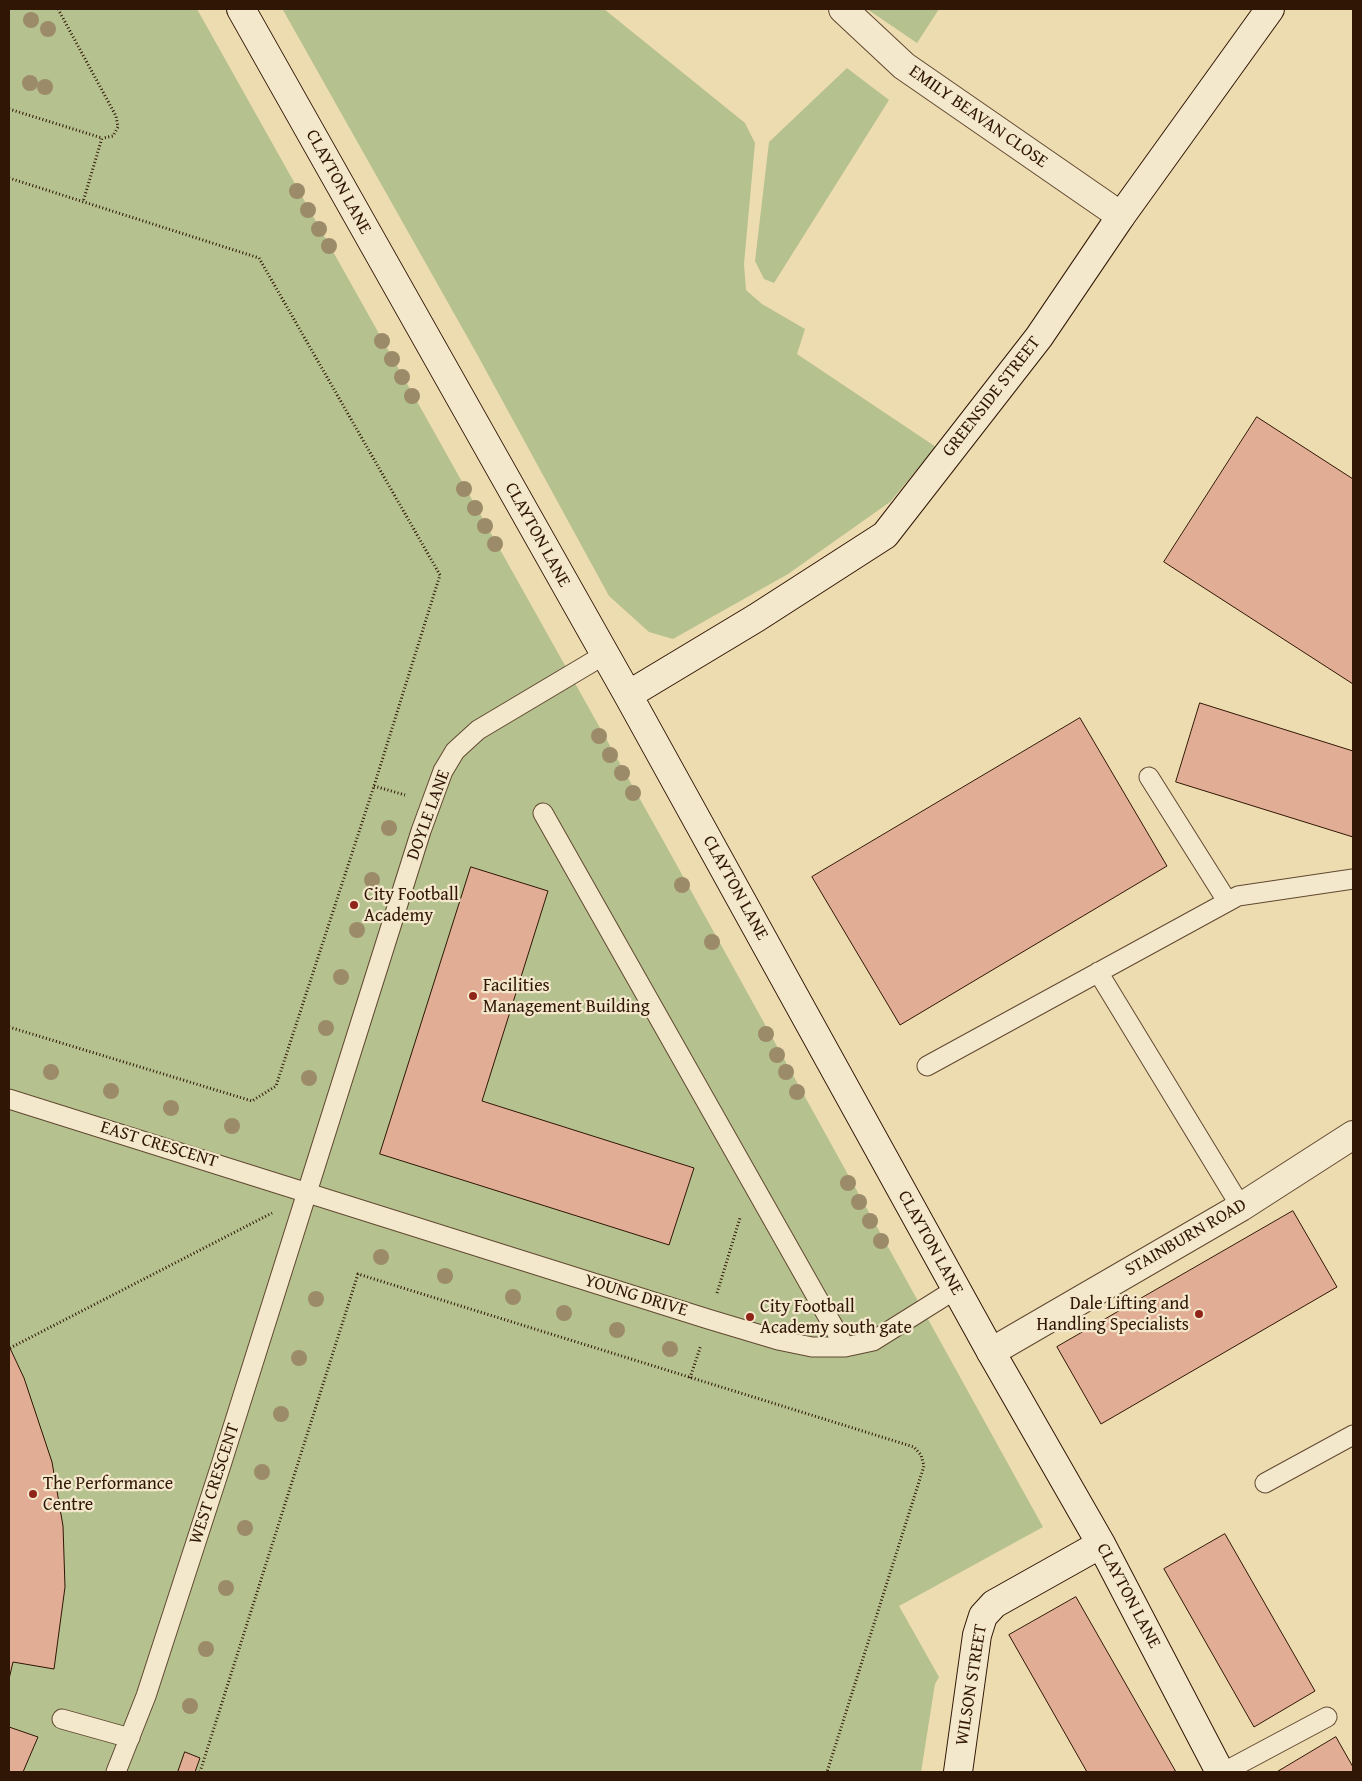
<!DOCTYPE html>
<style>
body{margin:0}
#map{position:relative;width:1362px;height:1781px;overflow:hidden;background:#eedcb1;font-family:"Gentium Book Plus",serif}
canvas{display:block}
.frame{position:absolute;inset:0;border:10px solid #301605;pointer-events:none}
</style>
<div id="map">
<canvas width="1362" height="1781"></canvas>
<div class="frame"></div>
</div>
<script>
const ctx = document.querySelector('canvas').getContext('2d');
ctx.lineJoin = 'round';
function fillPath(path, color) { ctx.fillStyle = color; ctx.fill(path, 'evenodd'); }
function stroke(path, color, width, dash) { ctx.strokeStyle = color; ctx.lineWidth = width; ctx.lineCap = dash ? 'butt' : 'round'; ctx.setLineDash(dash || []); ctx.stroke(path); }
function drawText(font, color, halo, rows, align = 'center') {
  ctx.font = font + ' "Gentium Book Plus",serif'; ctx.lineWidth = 4.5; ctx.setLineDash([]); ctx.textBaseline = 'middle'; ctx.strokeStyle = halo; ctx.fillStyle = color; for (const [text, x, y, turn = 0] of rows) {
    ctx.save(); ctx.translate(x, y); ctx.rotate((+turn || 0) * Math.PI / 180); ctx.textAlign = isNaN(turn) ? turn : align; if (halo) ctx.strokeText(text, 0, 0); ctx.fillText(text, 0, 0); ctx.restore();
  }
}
const green = new Path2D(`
 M 9,9 L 197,9 L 664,842 L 1043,1527 L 899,1606 L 939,1677 L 935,1684 L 921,1772 L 9,1772 Z
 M 286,9 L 604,9 L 745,123 L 755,143 L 744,264 L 746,290 L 762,304 L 805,329 L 797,354 L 936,447 L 890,502 L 788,574 L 673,639 L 649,632 L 609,596 L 478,356 L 283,10 Z
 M 867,9 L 939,9 L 917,43 Z
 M 847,68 L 889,100 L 774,283 L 764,279 L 755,261 L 769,142 Z`);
const building = new Path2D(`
 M 1257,417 L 1353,479 L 1353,684 L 1164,562 Z
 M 1200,703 L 1353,751 L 1353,837 L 1176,782 Z
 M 1080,718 L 1167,866 L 900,1025 L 812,877 Z
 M 471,867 L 548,891 L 482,1101 L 694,1168 L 669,1245 L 380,1154 Z
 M 1293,1211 L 1337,1287 L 1101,1424 L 1057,1347 Z
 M 9,1346 L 24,1378 L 52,1462 L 63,1526 L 65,1587 L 54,1669 L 13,1662 L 9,1679 Z
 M 1225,1534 L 1315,1691 L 1254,1727 L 1164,1569 Z
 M 1076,1597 L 1176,1772 L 1087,1772 L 1009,1635 Z
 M 9,1727 L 38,1737 L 23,1772 L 9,1772 Z
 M 1336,1737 L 1353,1767 L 1353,1772 L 1277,1772 Z
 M 185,1752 L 200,1758 L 195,1772 L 178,1772 Z`);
const path = new Path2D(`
 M 58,9 L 116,116 L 118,127 L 113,136 L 103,138
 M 9,109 L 102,138 L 83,202
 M 9,178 L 259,258 L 440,575 L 374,786 L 276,1086 L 252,1101 L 9,1027
 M 374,786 L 405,795
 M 717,1293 L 740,1218
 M 10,1348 L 272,1213
 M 690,1378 L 701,1345
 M 200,1772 L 358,1274 L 914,1447 L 921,1455 L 924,1466 L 827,1772`);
const lane = new Path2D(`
 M 1149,777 L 1227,901
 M 543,813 L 845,1347
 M 1098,972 L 1241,1207
 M 927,1066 L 1238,896 L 1353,879
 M 9,1099 L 708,1319 L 778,1340 L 812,1347 L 845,1347 L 873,1341 L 956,1289
 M 1265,1483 L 1353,1435
 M 62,1719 L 130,1738
 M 116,1772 L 146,1696 L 221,1465 L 421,831 L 443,771 L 455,751 L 478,730 L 604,655
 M 1224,1772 L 1327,1717`);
const street = new Path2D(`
 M 843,9 L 904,66 L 1121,216
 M 991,1352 L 1241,1207 L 1353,1135`);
const secondary = new Path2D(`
 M 241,9 L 628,695 L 991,1352 L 1101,1544 L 1220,1772
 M 628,695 L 756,618 L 885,535 L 1039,337 L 1121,216 L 1270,9
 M 958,1772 L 977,1635 L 983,1616 L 994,1604 L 1101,1544`);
const trees = [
 [31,20],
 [48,29],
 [30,83],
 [45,87],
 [297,191],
 [308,210],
 [319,229],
 [329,246],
 [382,341],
 [392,359],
 [402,377],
 [412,396],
 [464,489],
 [475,508],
 [485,526],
 [495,544],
 [599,736],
 [610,755],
 [622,773],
 [633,793],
 [389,828],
 [372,880],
 [682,885],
 [357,930],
 [712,942],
 [341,977],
 [326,1028],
 [766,1034],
 [777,1055],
 [51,1072],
 [786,1072],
 [309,1078],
 [111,1091],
 [797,1092],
 [171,1108],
 [232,1126],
 [848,1183],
 [859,1202],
 [870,1221],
 [881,1241],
 [381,1257],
 [445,1276],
 [513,1297],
 [316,1299],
 [564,1313],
 [617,1330],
 [670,1349],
 [299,1358],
 [281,1414],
 [262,1472],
 [245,1528],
 [226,1588],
 [206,1649],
 [190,1706]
];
const markers = [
 [354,905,5,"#8f2418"],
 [473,996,5,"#8f2418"],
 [1199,1314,5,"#8f2418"],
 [750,1317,5,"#8f2418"],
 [33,1494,5,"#8f2418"]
];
const streetNames = [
 ["EMILY BEAVAN CLOSE",978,117,35],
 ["CLAYTON LANE",338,182,61],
 ["GREENSIDE STREET",992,397,-52],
 ["CLAYTON LANE",537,535,61],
 ["DOYLE LANE",429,815,-70],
 ["CLAYTON LANE",735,888,61],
 ["EAST CRESCENT",159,1145,17],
 ["STAINBURN ROAD",1186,1238,-30],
 ["CLAYTON LANE",930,1243,61],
 ["YOUNG DRIVE",636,1296,17],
 ["WEST CRESCENT",215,1484,-72],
 ["CLAYTON LANE",1128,1596,62],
 ["WILSON STREET",972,1685,-81]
];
const poiNames = [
 ["City Football",364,895],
 ["Academy",364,916],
 ["Facilities",483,986],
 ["Management Building",483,1007],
 ["Dale Lifting and",1189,1304,"right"],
 ["Handling Specialists",1189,1325,"right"],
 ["City Football",760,1307],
 ["Academy south gate",760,1328],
 ["The Performance",43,1484],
 ["Centre",43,1505]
];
fillPath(green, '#b5c18e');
fillPath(building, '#e2ad95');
stroke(building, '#301605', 1);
stroke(lane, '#604830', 21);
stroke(street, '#604830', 30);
stroke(secondary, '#301605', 30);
stroke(path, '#301605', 3, [1, 2.5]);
stroke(lane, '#f4e8cc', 19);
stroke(street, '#f4e8cc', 28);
stroke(secondary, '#f4e8cc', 28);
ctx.fillStyle = '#9c8b69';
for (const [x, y] of trees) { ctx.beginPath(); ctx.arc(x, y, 8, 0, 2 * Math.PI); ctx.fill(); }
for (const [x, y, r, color] of markers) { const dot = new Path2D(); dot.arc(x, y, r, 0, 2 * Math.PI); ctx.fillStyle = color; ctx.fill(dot); stroke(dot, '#f4e8cc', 2); }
drawText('18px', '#301605', '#f4e8cc', streetNames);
drawText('18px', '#301605', '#f4e8cc', poiNames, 'left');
</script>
